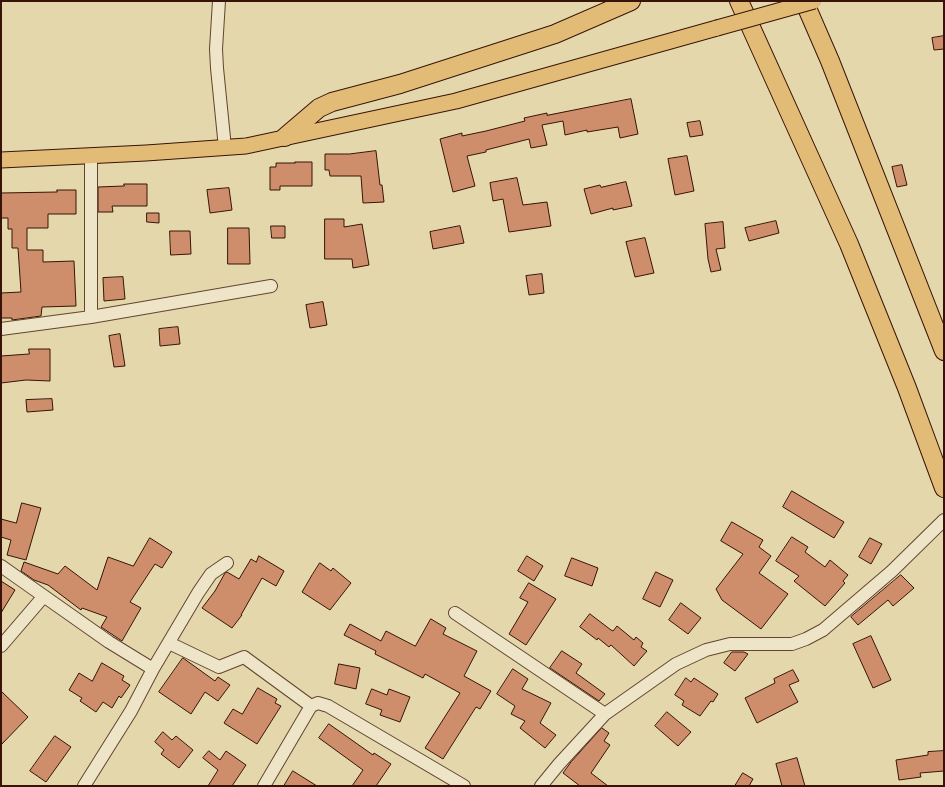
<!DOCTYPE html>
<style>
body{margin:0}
#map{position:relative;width:945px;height:787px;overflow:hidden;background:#e5d7ac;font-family:"EB Garamond",serif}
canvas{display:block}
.frame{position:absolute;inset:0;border:2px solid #371407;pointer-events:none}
</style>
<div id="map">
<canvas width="945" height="787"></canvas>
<div class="frame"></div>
</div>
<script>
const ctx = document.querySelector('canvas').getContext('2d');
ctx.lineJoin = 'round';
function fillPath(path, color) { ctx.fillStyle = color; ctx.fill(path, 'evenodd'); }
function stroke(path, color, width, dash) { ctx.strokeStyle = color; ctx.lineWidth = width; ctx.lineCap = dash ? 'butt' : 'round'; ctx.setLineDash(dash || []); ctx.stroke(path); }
const building = new Path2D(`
 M 944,36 L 944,49 L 934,50 L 932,38 Z
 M 631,99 L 638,134 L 620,138 L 618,127 L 587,132 L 587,130 L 565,135 L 563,121 L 542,125 L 547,145 L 531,148 L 529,139 L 486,150 L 486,152 L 467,156 L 475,186 L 453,192 L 440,139 L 462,133 L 462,136 L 486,131 L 525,121 L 524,118 L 547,113 L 547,115 Z
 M 700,121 L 703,135 L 690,137 L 687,123 Z
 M 376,151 L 380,185 L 382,185 L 384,202 L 363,203 L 361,176 L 330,176 L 329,170 L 325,170 L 325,154 L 349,154 Z
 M 687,156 L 694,191 L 675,195 L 668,159 Z
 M 295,162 L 312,162 L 312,186 L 280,186 L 280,190 L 270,190 L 270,167 L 276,167 L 276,163 L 295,163 Z
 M 902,165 L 907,185 L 897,187 L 892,167 Z
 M 517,178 L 523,205 L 547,202 L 551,226 L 509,232 L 503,199 L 493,201 L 490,183 Z
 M 626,182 L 632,206 L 613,210 L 613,208 L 591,214 L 584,189 L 600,185 L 601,187 Z
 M 124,184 L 147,184 L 147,206 L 112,206 L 113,212 L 98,212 L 98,187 L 124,186 Z
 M 229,188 L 232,210 L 210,213 L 207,190 Z
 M 57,190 L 76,190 L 76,214 L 48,214 L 48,228 L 27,228 L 27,250 L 43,250 L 43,262 L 74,261 L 76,306 L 42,307 L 41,316 L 12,320 L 12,318 L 1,318 L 1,293 L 21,292 L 18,248 L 12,248 L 12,229 L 8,229 L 8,218 L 1,218 L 1,193 L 57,192 Z
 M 147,213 L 159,213 L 159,223 L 147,222 Z
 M 325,219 L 344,219 L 344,227 L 362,224 L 369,265 L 353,268 L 352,259 L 325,259 Z
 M 776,221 L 779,233 L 749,241 L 745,228 Z
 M 723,222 L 725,248 L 716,249 L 721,270 L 711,272 L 708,259 L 705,224 Z
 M 271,226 L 285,226 L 285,238 L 272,238 Z
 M 460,226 L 464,243 L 433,249 L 430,232 Z
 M 228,228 L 249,228 L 250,264 L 228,264 Z
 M 170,231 L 190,231 L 191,254 L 171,255 Z
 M 645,238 L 654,273 L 635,277 L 626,242 Z
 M 542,274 L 544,293 L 529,295 L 526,276 Z
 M 123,277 L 125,299 L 104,301 L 103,278 Z
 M 323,302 L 327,325 L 310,328 L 306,305 Z
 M 178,327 L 180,344 L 160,346 L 159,329 Z
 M 120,334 L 125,366 L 114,367 L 109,336 Z
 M 29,349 L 50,349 L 50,381 L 26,380 L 1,383 L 1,356 L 29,354 Z
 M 52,399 L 53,410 L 27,412 L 26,400 Z
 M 792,491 L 844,522 L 834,538 L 783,507 Z
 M 22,503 L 41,508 L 26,560 L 7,555 L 11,540 L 1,537 L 1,519 L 16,523 Z
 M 732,522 L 763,540 L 759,547 L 771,556 L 759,573 L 788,594 L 761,629 L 722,600 L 716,589 L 743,554 L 721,541 Z
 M 792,537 L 808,547 L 805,552 L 825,567 L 830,560 L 848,575 L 843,581 L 845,583 L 825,606 L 794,581 L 799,576 L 776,561 Z
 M 150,538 L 172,552 L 162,568 L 155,564 L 130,602 L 141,608 L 122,641 L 101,627 L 107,617 L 82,608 L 81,610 L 48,585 L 34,580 L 21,571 L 24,562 L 58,574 L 65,566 L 97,590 L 108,557 L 133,566 Z
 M 870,538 L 882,544 L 871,564 L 859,557 Z
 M 259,556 L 284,571 L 276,586 L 262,578 L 241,615 L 242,615 L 232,628 L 202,608 L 215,591 L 225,573 L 227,572 L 239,579 L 251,559 L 256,562 Z
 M 527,556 L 543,566 L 534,581 L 518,571 Z
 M 572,558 L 598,568 L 592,586 L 565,576 Z
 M 320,563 L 331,571 L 333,568 L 351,583 L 330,610 L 302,592 L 312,575 Z
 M 656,572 L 673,580 L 660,607 L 643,599 Z
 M 901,575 L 914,588 L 893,606 L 888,600 L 858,625 L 851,617 Z
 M 1,581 L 15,590 L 1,613 Z
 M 529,583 L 556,599 L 526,645 L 509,634 L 528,602 L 520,598 Z
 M 681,603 L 701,618 L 688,634 L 669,620 Z
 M 590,614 L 611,630 L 613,631 L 617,626 L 634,640 L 636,637 L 643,643 L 641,647 L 647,651 L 634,666 L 611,645 L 609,647 L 598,638 L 597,640 L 580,627 Z
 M 431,619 L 446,628 L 443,634 L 477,651 L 464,676 L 491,691 L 480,709 L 476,707 L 443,759 L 425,748 L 460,693 L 425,674 L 423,678 L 375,654 L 376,651 L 344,635 L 350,624 L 381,641 L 386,631 L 415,646 Z
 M 871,636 L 891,680 L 873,688 L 853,644 Z
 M 562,651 L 582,664 L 576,673 L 605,694 L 599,701 L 550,668 Z
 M 732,652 L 744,652 L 748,654 L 735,671 L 724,663 Z
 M 183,658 L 215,681 L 218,677 L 230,685 L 218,701 L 205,692 L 191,714 L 159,692 Z
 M 102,663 L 124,676 L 122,680 L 130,685 L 121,698 L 119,696 L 112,708 L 103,702 L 96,712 L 80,701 L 82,698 L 69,690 L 79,673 L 92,681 Z
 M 339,664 L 360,668 L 356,689 L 335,684 Z
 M 513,669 L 528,679 L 522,689 L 551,703 L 540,723 L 556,735 L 545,748 L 520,728 L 525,721 L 511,714 L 515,706 L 497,694 Z
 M 793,670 L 799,681 L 789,685 L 798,702 L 757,723 L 745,698 L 775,683 L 774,679 Z
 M 686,678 L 691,682 L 694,678 L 718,694 L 713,702 L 711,701 L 700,716 L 682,705 L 684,701 L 675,695 Z
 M 258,688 L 277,699 L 275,703 L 281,706 L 257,744 L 224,723 L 233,709 L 242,714 Z
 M 372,689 L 387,695 L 389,689 L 410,697 L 400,722 L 380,715 L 382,710 L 366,704 Z
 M 1,691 L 28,717 L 1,745 Z
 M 667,712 L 691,732 L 678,746 L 655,726 Z
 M 329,724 L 373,755 L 374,753 L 391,764 L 376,786 L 352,786 L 363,770 L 319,738 Z
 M 602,728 L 609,733 L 604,741 L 610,745 L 591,773 L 608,786 L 580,786 L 563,773 L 571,762 Z
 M 163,732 L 172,740 L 176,736 L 193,750 L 179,768 L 161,754 L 164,750 L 155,742 Z
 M 55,736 L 71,747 L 46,782 L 30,771 Z
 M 209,751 L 220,760 L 226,751 L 246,765 L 232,786 L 208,786 L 218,770 L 203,758 Z
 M 944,751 L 944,771 L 920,773 L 921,777 L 899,780 L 896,760 L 928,755 L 928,752 Z
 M 797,758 L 805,786 L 782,786 L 776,764 Z
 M 293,771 L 317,786 L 284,786 Z
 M 743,773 L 753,779 L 749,786 L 735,786 Z`);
const minor = new Path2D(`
 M 219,1 L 216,49 L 217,68 L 225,148
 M 91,156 L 91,317
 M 1,329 L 91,317 L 271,286
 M 1,566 L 109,642 L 153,669
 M 455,613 L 605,714
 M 169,643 L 219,667 L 244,657 L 311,706
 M 1,646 L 44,596
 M 84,786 L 131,711 L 153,669 L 198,593 L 211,574 L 227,563
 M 264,786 L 311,706 L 318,703 L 328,706 L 464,786
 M 541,786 L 559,764 L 605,714 L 676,664 L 706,650 L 730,644 L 792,644 L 806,639 L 823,630 L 892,571 L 944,520`);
const major = new Path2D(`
 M 1,160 L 146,153 L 246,146 L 456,101 L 717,28`);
const highway = new Path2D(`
 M 739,1 L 849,244 L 907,388 L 944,488
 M 804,1 L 830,61 L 944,351
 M 285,137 L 319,108 L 332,102 L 400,84 L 555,34 L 631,1`);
const majorBridge = new Path2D(`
 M 717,28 L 814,1`);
fillPath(building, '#ce8e6b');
stroke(building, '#371407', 1);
stroke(minor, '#624530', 14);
stroke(major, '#371407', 17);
stroke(highway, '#371407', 20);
stroke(minor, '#eee5c9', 12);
stroke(major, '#e2bc76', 15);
stroke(highway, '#e2bc76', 18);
stroke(majorBridge, '#371407', 17, []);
stroke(majorBridge, '#e2bc76', 15);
</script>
